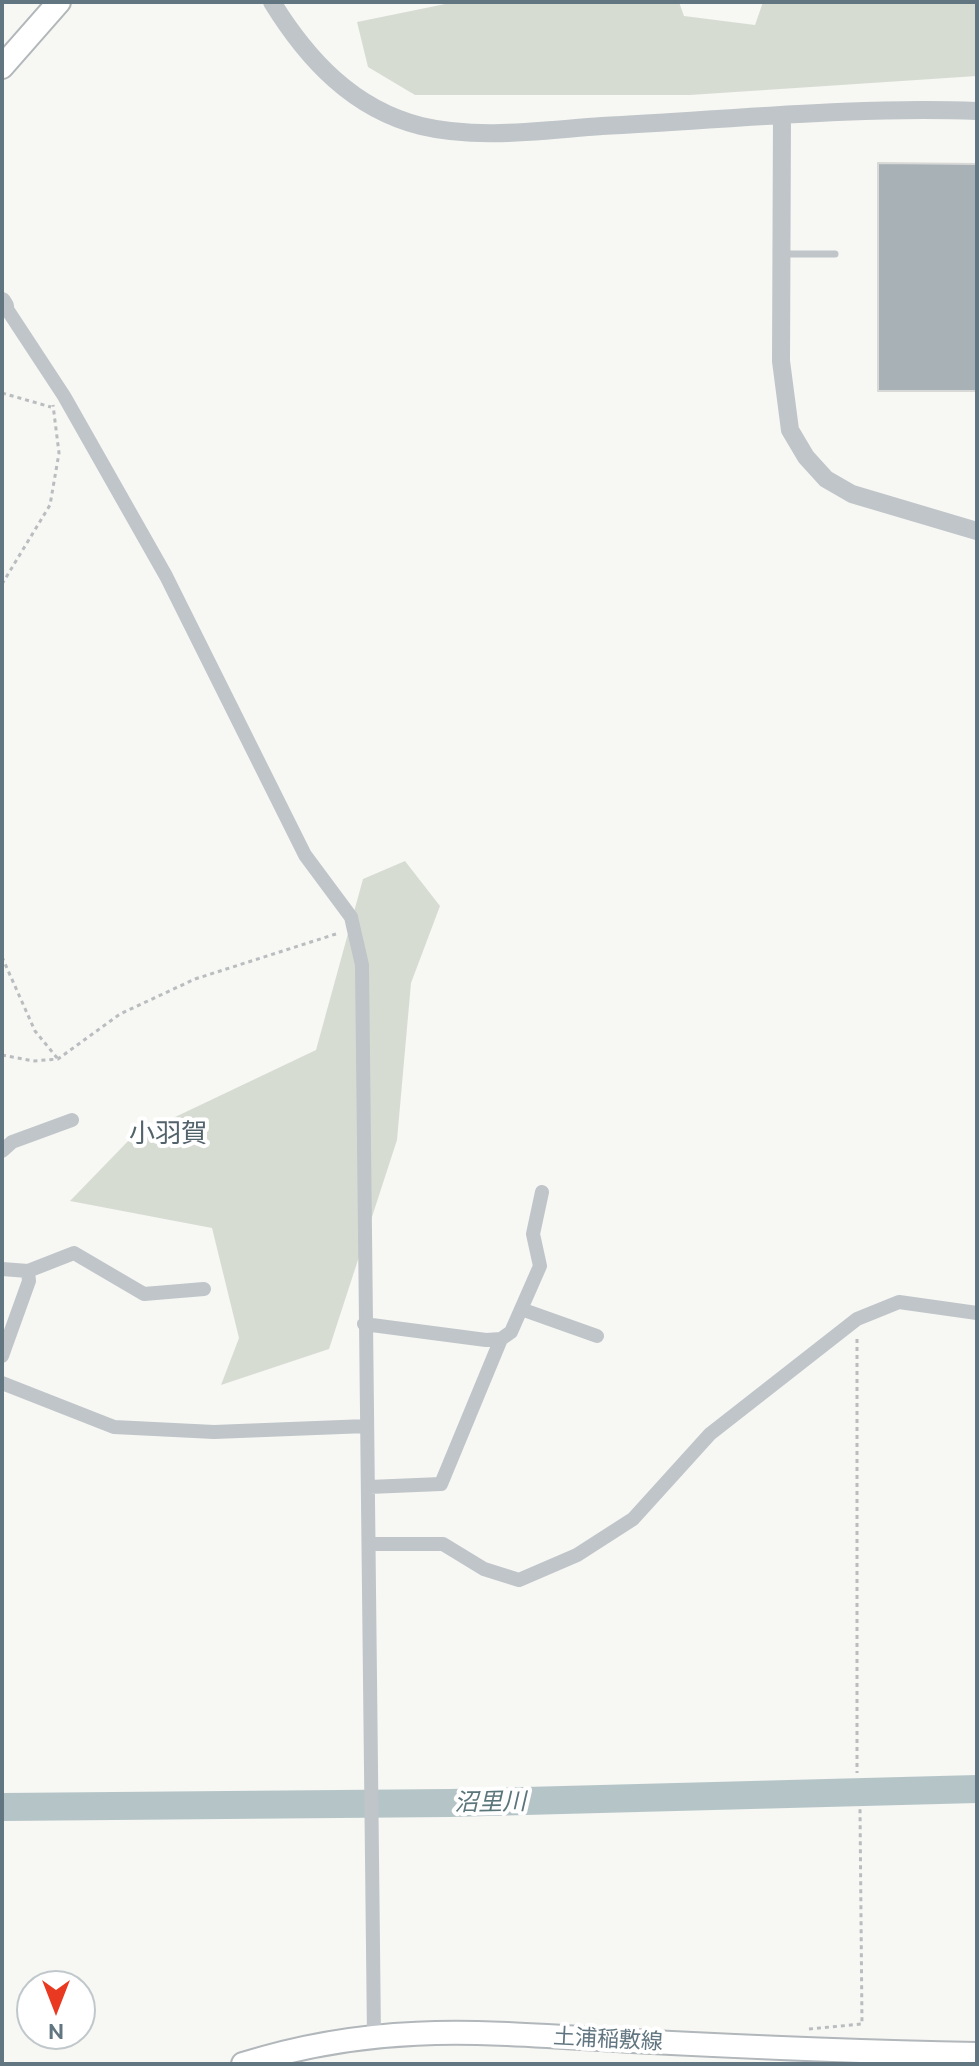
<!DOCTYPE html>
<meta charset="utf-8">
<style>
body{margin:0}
#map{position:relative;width:979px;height:2066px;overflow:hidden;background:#f7f7f4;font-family:Ubuntu,sans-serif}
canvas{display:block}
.frame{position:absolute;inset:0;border:4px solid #617680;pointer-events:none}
.north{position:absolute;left:16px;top:1970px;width:80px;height:80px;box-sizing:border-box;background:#fff;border:2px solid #c0c8cc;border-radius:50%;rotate:180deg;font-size:22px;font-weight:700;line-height:32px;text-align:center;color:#617680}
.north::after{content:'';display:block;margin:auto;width:28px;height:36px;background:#e93921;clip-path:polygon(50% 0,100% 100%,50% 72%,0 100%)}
</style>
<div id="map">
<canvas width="979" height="2066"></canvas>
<div class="frame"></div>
<div class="north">N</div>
</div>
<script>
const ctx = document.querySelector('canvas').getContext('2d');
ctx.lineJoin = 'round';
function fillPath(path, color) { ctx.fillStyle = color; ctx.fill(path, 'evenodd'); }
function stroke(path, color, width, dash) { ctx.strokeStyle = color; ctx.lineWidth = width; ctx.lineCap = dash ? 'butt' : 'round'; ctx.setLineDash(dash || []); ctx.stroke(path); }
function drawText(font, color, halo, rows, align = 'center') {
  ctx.font = font + ' Ubuntu,"Noto Sans JP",sans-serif'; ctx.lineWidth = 8; ctx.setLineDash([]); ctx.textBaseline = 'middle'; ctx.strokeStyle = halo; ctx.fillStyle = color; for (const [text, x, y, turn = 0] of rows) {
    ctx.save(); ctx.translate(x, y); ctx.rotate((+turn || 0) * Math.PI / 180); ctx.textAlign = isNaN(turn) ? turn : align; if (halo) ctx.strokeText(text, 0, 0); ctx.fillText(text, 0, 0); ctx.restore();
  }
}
const green = new Path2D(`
 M 455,2 L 679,2 L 684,16 L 755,25 L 763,2 L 977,2 L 977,76 L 690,95 L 415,95 L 368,67 L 357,22 Z
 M 405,861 L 440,906 L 411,983 L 397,1140 L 329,1349 L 221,1385 L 239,1338 L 212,1228 L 70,1201 L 131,1138 L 316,1050 L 363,879 Z`);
const river = new Path2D(`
 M 2,1807 L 450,1803 L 977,1789`);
const building = new Path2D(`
 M 878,163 L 977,164 L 977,391 L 878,391 Z`);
const path = new Path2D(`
 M 2,393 L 51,407
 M 2,584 L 50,505 L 59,453 L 53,405
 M 2,957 L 35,1031 L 58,1059
 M 2,1055 L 33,1061 L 58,1059 L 120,1014 L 195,979 L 339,933
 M 857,1339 L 857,1773
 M 809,2029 L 862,2024 L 860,1809`);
const service = new Path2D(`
 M 784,254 L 835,254`);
const minor = new Path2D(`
 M 5,306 L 64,396 L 166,576 L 305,855 L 351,917 L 362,965 L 374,2035
 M 2,1151 L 12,1142 L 72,1120
 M 2,1269 L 28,1271 L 29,1281 L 2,1356
 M 28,1271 L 74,1253 L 144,1294 L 204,1289
 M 521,1309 L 597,1336
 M 364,1324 L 486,1340 L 501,1339 L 511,1332 L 540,1266 L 533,1234 L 542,1192
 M 2,1383 L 114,1427 L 214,1432 L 367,1426
 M 369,1487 L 441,1484 L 501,1339
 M 370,1544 L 443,1544 L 484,1569 L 519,1580 L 577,1555 L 633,1519 L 710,1434 L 857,1319 L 899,1302 L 977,1313`);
const tertiary = new Path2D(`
 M 272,2 C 307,59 353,109 421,126 C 479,140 544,130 602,126 C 724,120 855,106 977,111
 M 782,116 L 781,361 L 790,430 L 806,457 L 826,479 L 852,494 L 977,531
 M 2,301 L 5,306`);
const primary = new Path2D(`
 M 2,67 L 59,2
 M 243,2064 C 383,2020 490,2033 632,2041 C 747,2047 862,2052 977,2054`);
const streetNames = [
 ["土浦稲敷線",608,2039,3]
];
const waterNames = [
 ["沼里川",490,1802,-1]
];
const quarterNames = [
 ["小羽賀",168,1133]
];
fillPath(green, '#d7dcd3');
stroke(river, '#b5c5c7', 28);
fillPath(building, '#a7b1b6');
stroke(building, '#d8d8d6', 2);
stroke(primary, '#b1b7ba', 26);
stroke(path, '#b9bdbf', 3, [4, 4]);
stroke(service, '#bfc5c8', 7);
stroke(minor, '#bfc5c8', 14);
stroke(tertiary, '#bfc5c8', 18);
stroke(primary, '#fff', 22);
drawText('22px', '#617680', '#fff', streetNames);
drawText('italic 24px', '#5b767b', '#fff', waterNames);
drawText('26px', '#53636b', '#fff', quarterNames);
</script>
